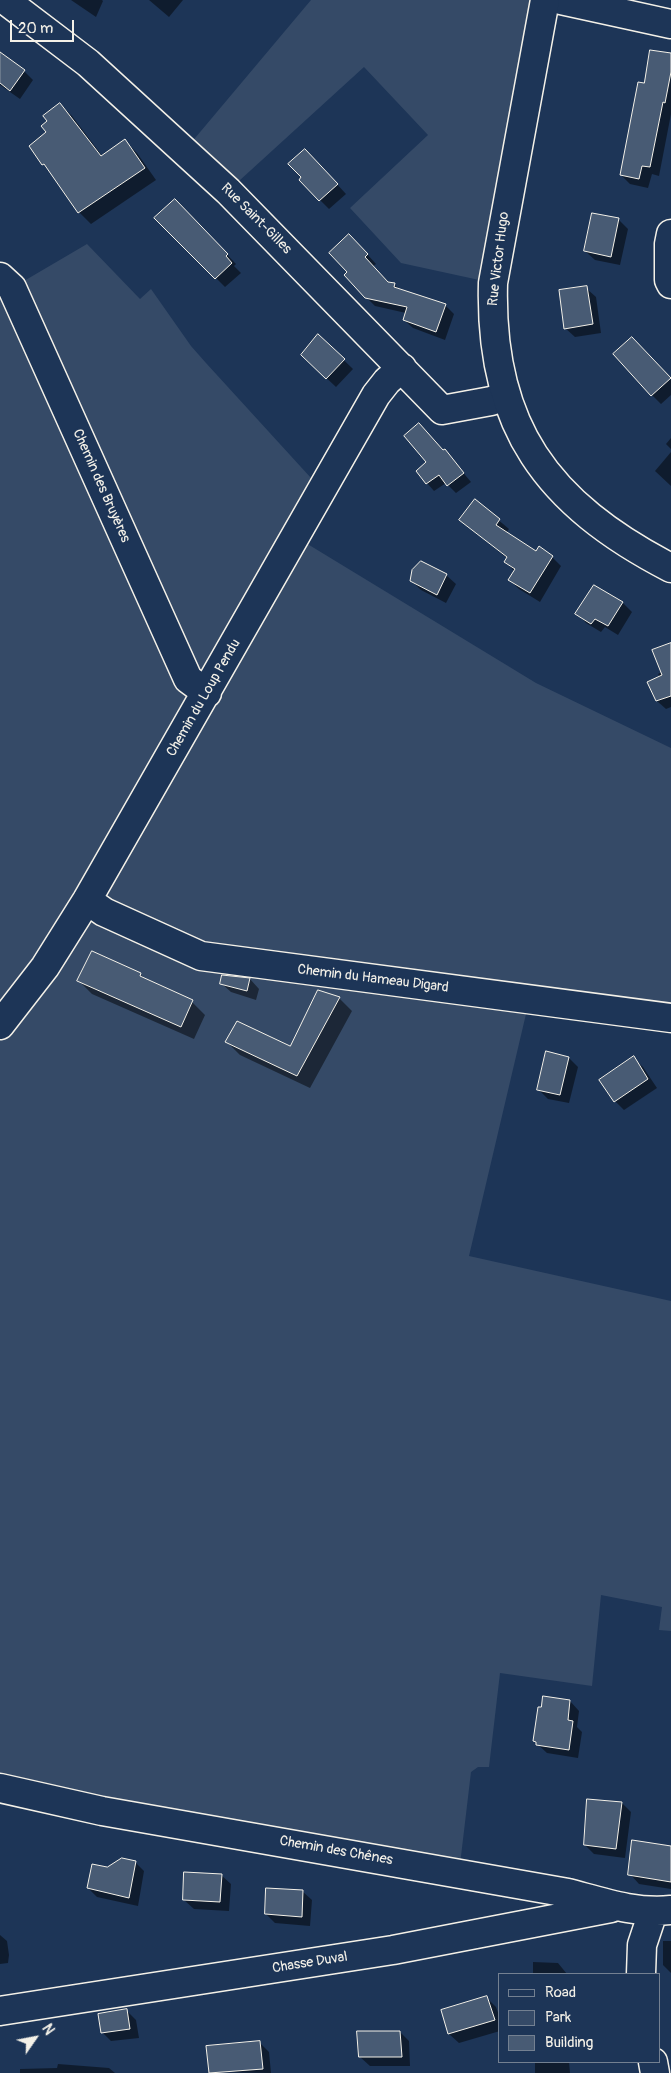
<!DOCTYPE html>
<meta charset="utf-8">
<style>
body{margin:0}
#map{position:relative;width:671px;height:2073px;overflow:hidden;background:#1d3557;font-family:Pangolin,sans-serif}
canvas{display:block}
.legend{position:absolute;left:498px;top:1973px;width:162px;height:90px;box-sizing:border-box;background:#1d3557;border:1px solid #738091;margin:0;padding:6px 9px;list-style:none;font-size:15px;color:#f4f1e8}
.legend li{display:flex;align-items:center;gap:10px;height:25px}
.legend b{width:25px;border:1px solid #738091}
.north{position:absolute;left:10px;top:2013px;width:50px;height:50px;-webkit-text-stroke:4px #1d3557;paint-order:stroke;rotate:57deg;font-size:14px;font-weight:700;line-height:20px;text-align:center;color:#f4f1e8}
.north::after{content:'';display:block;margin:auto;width:18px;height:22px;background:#f4f1e8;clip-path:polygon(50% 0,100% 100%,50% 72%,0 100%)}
.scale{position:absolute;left:10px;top:20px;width:64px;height:22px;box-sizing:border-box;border:2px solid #f4f1e8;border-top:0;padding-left:6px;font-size:15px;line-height:18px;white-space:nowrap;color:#f4f1e8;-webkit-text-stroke:4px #1d3557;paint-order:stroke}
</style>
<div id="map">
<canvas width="671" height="2073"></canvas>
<ul class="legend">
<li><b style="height:6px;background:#1d3557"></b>Road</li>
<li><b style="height:14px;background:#354a67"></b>Park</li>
<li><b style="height:14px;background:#485b74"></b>Building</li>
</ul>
<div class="north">N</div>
<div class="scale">20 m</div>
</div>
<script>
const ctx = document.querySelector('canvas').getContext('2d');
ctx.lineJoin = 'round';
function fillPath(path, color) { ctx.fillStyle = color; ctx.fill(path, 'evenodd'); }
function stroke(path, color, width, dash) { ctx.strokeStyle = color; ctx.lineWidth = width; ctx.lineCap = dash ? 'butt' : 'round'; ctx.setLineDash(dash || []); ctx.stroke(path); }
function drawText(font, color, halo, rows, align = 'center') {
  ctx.font = font + ' Pangolin,sans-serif'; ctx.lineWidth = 4; ctx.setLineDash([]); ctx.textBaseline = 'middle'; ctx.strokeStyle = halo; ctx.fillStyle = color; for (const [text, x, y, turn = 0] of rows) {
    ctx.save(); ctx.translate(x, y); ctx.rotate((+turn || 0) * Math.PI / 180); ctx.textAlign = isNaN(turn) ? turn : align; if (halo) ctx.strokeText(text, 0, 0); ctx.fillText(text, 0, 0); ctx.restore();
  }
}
const green = new Path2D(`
 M 311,0 L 545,0 L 493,283 L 401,263 L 350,208 L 428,135 L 364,67 L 228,191 L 185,150 Z
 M 87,244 L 140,299 L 151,289 L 191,346 L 206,363 L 311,478 L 325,486 L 296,537 L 536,683 L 671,748 L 671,1018 L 533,999 L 526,1014 L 469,1256 L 671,1301 L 671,1631 L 659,1630 L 662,1607 L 601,1595 L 592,1686 L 500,1673 L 489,1767 L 478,1767 L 471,1772 L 459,1873 L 0,1788 L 0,277 L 12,288 Z`);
const shadow = new Path2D(`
 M 71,0 L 102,0 L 103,1 L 96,17 Z
 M 149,0 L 183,0 L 169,17 Z
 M 0,54 L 24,71 L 33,80 L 20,99 L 0,85 Z
 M 671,54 L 671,114 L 659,176 L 652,174 L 648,188 L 630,184 L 621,175 L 645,84 Z
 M 60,104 L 72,116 L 103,157 L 125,141 L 137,153 L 156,180 L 91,224 L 79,212 L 51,172 L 43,164 L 48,121 Z
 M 314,159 L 346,194 L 329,209 L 300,180 Z
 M 175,200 L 236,264 L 234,266 L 241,273 L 225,287 L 156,218 Z
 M 618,219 L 628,229 L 620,265 L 595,260 L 585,251 Z
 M 358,244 L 376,264 L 373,266 L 389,283 L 394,284 L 400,290 L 445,305 L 454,314 L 445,340 L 413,328 L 404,320 L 406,313 L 375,306 L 366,297 L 349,273 Z
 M 586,288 L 596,297 L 601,333 L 575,337 L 565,328 Z
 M 318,335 L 353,369 L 336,387 L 302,355 Z
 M 641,348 L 671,380 L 671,395 L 661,404 L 652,395 Z
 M 671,438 L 671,449 L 666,444 Z
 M 445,451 L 471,482 L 456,493 L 446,483 L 434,491 L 427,483 Z
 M 671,452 L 671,486 L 655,471 Z
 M 476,501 L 509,529 L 506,533 L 536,552 L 552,557 L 561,566 L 540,602 L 519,589 L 510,580 L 515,572 L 506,562 L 508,559 L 461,520 Z
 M 446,575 L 456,584 L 446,603 L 421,590 L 412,581 Z
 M 594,587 L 623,603 L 632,612 L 618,635 L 605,627 L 601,632 L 586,623 L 577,613 Z
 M 671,644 L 671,707 L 666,709 L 657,701 L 649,682 L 660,677 L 658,674 L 662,672 Z
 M 140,974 L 146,980 L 192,1002 L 205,1015 L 194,1039 L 92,994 L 79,981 Z
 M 223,976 L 250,979 L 259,989 L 256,1000 L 231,992 L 221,983 Z
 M 339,998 L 352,1011 L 310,1088 L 240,1055 L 227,1042 L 291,1047 Z
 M 569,1058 L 578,1067 L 569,1103 L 548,1099 L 539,1090 Z
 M 633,1058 L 643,1067 L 657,1088 L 624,1110 L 615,1101 Z
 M 570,1701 L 579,1711 L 577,1727 L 582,1732 L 578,1758 L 547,1753 L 534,1741 Z
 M 622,1803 L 631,1812 L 625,1858 L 594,1854 L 585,1845 Z
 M 671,1847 L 671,1889 L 639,1884 L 630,1874 Z
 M 135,1862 L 144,1871 L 138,1906 L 97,1897 L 88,1888 L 108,1869 Z
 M 221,1875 L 231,1884 L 229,1911 L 194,1909 L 184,1900 Z
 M 302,1891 L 312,1900 L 310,1926 L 275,1923 L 266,1914 Z
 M 0,1935 L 7,1941 L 9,1955 L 8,1963 L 0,1964 Z
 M 663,1941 L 671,1941 L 671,1973 L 663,1965 Z
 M 533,1962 L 558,1963 L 567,1974 L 533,1974 Z
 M 487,1998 L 496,2007 L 500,2018 L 500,2031 L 459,2043 L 449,2034 L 443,2011 Z
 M 127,2011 L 136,2020 L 139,2038 L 111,2041 L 102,2032 Z
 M 400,2032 L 409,2041 L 410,2066 L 370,2066 L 360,2057 Z
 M 260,2043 L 269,2052 L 271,2073 L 210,2072 Z
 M 535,2062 L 569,2062 L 570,2073 L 535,2073 Z
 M 58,2064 L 109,2068 L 115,2073 L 20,2073 L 20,2069 L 57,2068 Z`);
const building = new Path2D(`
 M 650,50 L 671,53 L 671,72 L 665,103 L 663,102 L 650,167 L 642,166 L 639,179 L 620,175 L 638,82 L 644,83 Z
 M 0,52 L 25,70 L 10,91 L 0,83 Z
 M 60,103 L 101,156 L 125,139 L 145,168 L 78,213 L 44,164 L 42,165 L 29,146 L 46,132 L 41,126 L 47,121 L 43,116 Z
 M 305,149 L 338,184 L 319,201 L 299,180 L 301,177 L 288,164 Z
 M 175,199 L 228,254 L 226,256 L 232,263 L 215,279 L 154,218 Z
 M 592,213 L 619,218 L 611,257 L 584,251 Z
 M 349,234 L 368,254 L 365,257 L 388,282 L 395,283 L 394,287 L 446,304 L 436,332 L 403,320 L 407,307 L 365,298 L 344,275 L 347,272 L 329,253 Z
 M 587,286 L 593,324 L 564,329 L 559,290 Z
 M 318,334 L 345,359 L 326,379 L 301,355 Z
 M 632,337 L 671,378 L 651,396 L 613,354 Z
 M 419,423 L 443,450 L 445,449 L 464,473 L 447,486 L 439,475 L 426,484 L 416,471 L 426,462 L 404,436 Z
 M 475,499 L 500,519 L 496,525 L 536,551 L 539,546 L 553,556 L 530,593 L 508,580 L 515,569 L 504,562 L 507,557 L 459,520 Z
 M 421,561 L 447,574 L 437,595 L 410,581 L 412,570 Z
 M 594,585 L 623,602 L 608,626 L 595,619 L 591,624 L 575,614 Z
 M 671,643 L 671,696 L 656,701 L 647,682 L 662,675 L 652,650 Z
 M 92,951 L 141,973 L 140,976 L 193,1000 L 181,1027 L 77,981 Z
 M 222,975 L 250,978 L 247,991 L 220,984 Z
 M 318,990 L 340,997 L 297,1076 L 225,1042 L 237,1021 L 290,1046 Z
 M 546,1051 L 569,1057 L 560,1095 L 537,1090 Z
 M 634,1056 L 648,1079 L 614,1102 L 599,1080 Z
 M 543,1696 L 570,1700 L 568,1720 L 573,1721 L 569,1750 L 536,1745 L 536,1742 L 533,1741 L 538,1707 L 541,1707 Z
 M 587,1799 L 622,1802 L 616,1849 L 584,1845 Z
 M 632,1840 L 671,1846 L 671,1882 L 628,1875 Z
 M 122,1858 L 136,1861 L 129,1898 L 87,1888 L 92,1864 L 107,1867 Z
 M 184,1872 L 222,1874 L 220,1902 L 183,1900 Z
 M 266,1888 L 303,1890 L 302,1917 L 265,1914 Z
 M 487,1996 L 495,2020 L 448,2034 L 441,2010 Z
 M 127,2009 L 130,2029 L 101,2033 L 98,2014 Z
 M 357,2031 L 400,2031 L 402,2057 L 359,2057 Z
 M 260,2041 L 263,2069 L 209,2073 L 206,2046 Z`);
const minor = new Path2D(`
 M 5,0 L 88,63 L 228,191 L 442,410 L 491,401 L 506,396
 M 561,0 L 671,24
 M 671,234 L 669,244 L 669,280 L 671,284
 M 0,277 L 12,288 L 188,679 L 207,693
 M 87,900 L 104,912 L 201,956 L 671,1018
 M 0,1025 L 45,967 L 87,900 L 376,395 L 387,381 L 402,368
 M 0,1788 L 102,1811 L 568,1893 C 602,1902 636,1914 671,1910
 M 641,1974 L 642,1945 L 653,1912
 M 0,2011 L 393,1950 L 611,1908
 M 653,2062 L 655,2073`);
const major = new Path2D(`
 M 545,0 L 493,283 C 489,426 547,504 671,568`);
const streetNames = [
 ["Rue Saint-Gilles",256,219,45],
 ["Rue Victor Hugo",499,259,-83],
 ["Chemin des Bruyères",101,486,66],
 ["Chemin du Loup Pendu",204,698,-60],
 ["Chemin du Hameau Digard",373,979,7],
 ["Chemin des Chênes",336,1851,10],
 ["Chasse Duval",310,1963,-9]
];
fillPath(green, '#354a67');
fillPath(shadow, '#0007');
fillPath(building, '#485b74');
stroke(building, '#f4f1e8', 1);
stroke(minor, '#f4f1e8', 31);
stroke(major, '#f4f1e8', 31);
stroke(minor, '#1d3557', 28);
stroke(major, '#1d3557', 28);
drawText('14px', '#f4f1e8', '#1d3557', streetNames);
</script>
